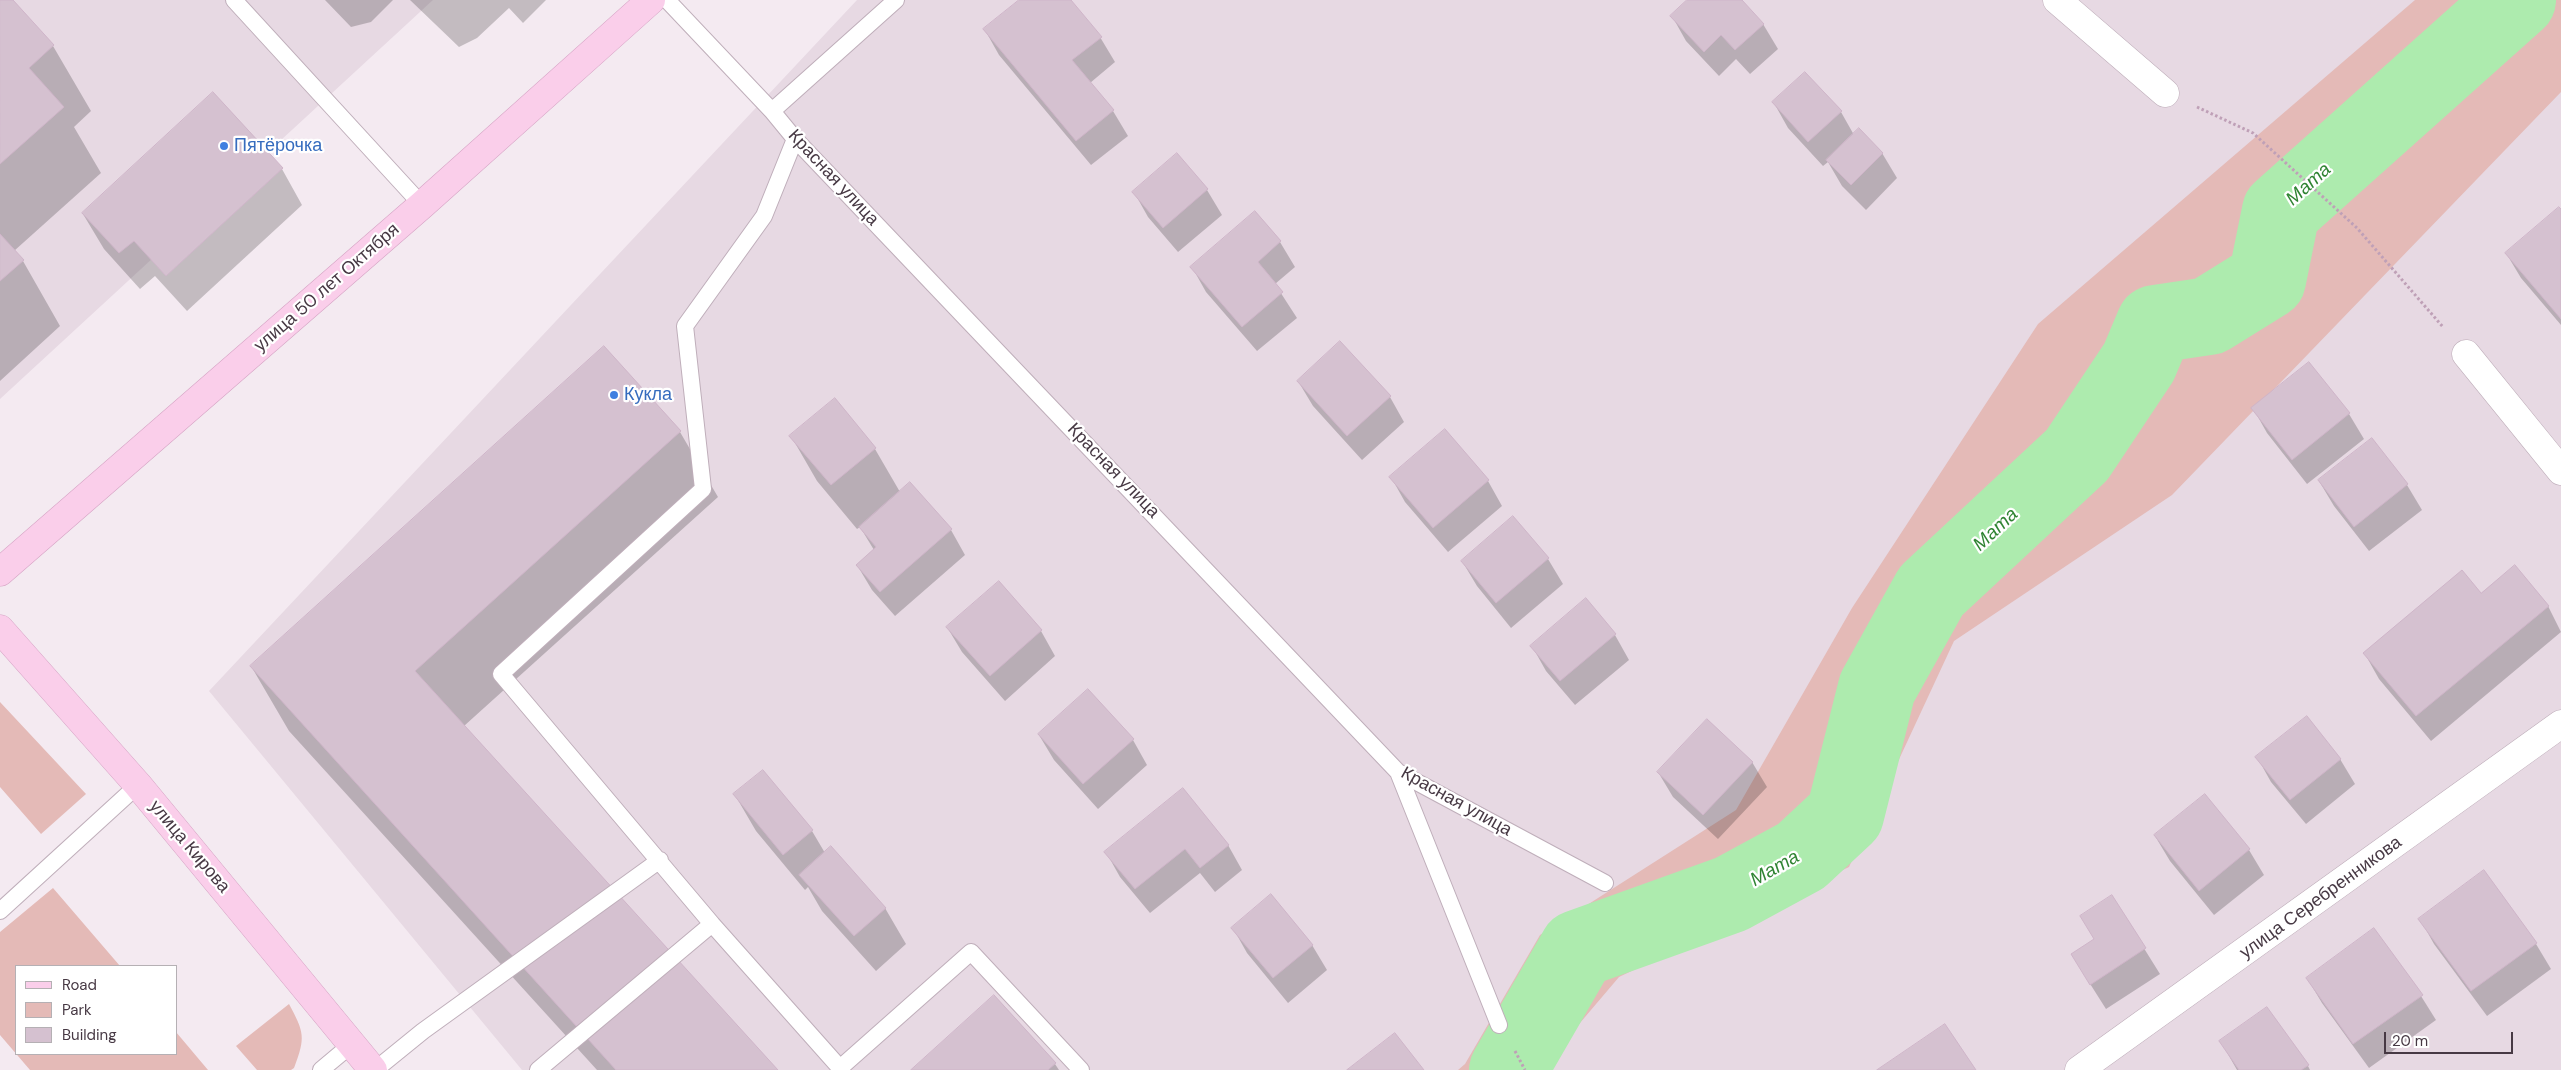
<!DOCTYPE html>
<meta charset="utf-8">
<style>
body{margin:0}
#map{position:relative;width:2561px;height:1070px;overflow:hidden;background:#f4eaf1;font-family:"DM Sans",sans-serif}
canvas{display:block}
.legend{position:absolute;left:15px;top:965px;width:162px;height:90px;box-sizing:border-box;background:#fff;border:1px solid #b5b0b4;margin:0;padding:6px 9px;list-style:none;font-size:15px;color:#473944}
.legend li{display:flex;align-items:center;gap:10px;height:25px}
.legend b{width:25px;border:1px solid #b5b0b4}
.scale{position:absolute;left:2384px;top:1032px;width:129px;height:22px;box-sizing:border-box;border:2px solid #473944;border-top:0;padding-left:6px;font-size:15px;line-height:18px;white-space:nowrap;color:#473944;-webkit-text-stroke:4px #fff;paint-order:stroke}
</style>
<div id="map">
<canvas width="2561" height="1070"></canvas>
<ul class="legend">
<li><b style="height:6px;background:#faceea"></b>Road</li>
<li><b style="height:14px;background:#e4bab7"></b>Park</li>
<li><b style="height:14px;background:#d5c1d0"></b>Building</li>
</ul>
<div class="scale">20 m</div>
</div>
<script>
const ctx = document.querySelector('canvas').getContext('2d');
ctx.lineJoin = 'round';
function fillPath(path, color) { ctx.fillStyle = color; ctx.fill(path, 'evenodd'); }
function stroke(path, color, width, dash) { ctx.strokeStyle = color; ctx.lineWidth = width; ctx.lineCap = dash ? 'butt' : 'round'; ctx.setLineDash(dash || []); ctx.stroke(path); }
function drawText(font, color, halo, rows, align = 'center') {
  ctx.font = font + ' "DM Sans",sans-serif'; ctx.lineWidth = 4.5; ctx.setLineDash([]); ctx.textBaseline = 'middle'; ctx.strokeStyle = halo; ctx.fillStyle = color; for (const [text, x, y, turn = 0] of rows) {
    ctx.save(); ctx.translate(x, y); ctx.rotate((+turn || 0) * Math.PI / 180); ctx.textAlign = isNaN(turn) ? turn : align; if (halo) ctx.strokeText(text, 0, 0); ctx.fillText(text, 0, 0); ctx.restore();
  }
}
const residential = new Path2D(`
 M 0,0 L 433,0 L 0,399 Z
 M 857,0 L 2561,0 L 2561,1070 L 522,1070 L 209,691 Z`);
const green = new Path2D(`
 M 2415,0 L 2561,0 L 2561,92 L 2172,495 L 1954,641 L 1849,867 L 1619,977 L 1540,1070 L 1458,1070 L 1465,1064 L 1540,935 L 1736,810 L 1852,608 L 2038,324 Z
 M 0,702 L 86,794 L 41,834 L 0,787 Z
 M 53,888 L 120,966 L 16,966 L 16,1054 L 176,1054 L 176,1032 L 208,1070 L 30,1070 L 0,1035 L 0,932 Z
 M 289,1004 C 304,1032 306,1037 294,1068 L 291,1070 L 257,1070 L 236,1046 Z`);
const shadow = new Path2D(`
 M 0,0 L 12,0 L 53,46 L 91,111 L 74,127 L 101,173 L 14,251 L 23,261 L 60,326 L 0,381 Z
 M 325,0 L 393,0 L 371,22 L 351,27 Z
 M 410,0 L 546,0 L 523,23 L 509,8 L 477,38 L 459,47 Z
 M 1021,0 L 1070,0 L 1100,37 L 1115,62 L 1090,83 L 1113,111 L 1128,136 L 1091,165 L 999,55 L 985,30 Z
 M 1689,0 L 1740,0 L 1763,24 L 1778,49 L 1750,74 L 1736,59 L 1719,76 L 1686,41 L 1672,16 Z
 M 1774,103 L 1841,112 L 1854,135 L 1882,153 L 1897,178 L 1866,210 L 1842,186 L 1828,162 L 1823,166 L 1788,128 Z
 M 1177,155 L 1207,190 L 1222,215 L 1178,252 L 1148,217 L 1134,192 Z
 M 282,169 L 302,205 L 187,311 L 155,276 L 140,289 L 104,249 L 83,214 Z
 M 2561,211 L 2561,325 L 2521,278 L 2506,253 Z
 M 1255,213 L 1280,242 L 1295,267 L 1275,284 L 1297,318 L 1257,351 L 1206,292 L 1192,267 Z
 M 2309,363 L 2349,414 L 2364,439 L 2307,484 L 2267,433 L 2253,408 Z
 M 1298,381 L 1390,397 L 1404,422 L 1362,460 L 1313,406 Z
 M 835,400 L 875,449 L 900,492 L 951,530 L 965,555 L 895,616 L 872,590 L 857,565 L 874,550 L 860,527 L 857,529 L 817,481 L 791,436 Z
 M 1445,431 L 1488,481 L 1502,506 L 1448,552 L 1405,502 L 1391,477 Z
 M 680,432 L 718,497 L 464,726 L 776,1070 L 597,1070 L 289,731 L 251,666 Z
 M 2319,481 L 2407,485 L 2422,510 L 2369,551 L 2334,506 Z
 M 1513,518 L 1548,559 L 1563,584 L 1511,628 L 1477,586 L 1462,561 Z
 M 2481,594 L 2548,606 L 2561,632 L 2431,741 L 2379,679 L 2365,654 Z
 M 947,627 L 1041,631 L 1055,656 L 1005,701 L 962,652 Z
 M 1615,635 L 1629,660 L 1575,705 L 1546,671 L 1532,646 Z
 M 1039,735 L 1133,740 L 1147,765 L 1098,809 L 1054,760 Z
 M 2257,757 L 2340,759 L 2355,784 L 2306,824 L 2271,782 Z
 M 1752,762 L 1767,787 L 1718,839 L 1673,797 L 1658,772 Z
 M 763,772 L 812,831 L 825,853 L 885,908 L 906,944 L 876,971 L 822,911 L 808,887 L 805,890 L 756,831 L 735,795 Z
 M 2155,836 L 2249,850 L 2264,875 L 2214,915 L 2170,861 Z
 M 1228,845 L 1242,870 L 1215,892 L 1200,873 L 1150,913 L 1120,877 L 1106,852 Z
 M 2484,872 L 2536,944 L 2551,969 L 2487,1016 L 2434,944 L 2420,919 Z
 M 2112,897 L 2160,974 L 2106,1009 L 2087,979 L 2095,940 Z
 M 1233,928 L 1312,945 L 1327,970 L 1288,1003 L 1247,953 Z
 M 2307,978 L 2421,996 L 2436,1020 L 2369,1068 L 2322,1003 Z
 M 2221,1042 L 2308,1066 L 2310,1070 L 2237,1070 Z
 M 1055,1064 L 1059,1070 L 913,1070 Z`);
const river = new Path2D(`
 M 1508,1070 L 1578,949 L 1731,894 L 1801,856 L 1845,815 L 1877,688 L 1931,591 L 2077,455 L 2139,362 L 2155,324 L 2209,316 L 2267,280 L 2281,211 L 2517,0`);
const building = new Path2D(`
 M 0,0 L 13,0 L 54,45 L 29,68 L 64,107 L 0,164 Z
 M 1019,0 L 1071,0 L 1102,37 L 1072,60 L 1114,110 L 1076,141 L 983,29 Z
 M 1687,0 L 1742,0 L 1764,24 L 1735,50 L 1721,35 L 1704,52 L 1670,16 Z
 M 1805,72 L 1842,111 L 1808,142 L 1772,102 Z
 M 213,92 L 283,168 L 166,276 L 134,241 L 119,253 L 82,213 Z
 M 1859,128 L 1883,153 L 1851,185 L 1826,160 Z
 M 1177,153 L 1208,189 L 1163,228 L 1132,192 Z
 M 2559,207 L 2561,209 L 2561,319 L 2505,253 Z
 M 1255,211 L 1281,241 L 1258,262 L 1283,292 L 1242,327 L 1190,267 Z
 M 0,234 L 24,260 L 0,281 Z
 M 1340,341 L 1391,396 L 1347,436 L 1297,381 Z
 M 604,346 L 681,431 L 415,671 L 778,1070 L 616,1070 L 250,666 Z
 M 2309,362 L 2350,413 L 2292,460 L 2251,408 Z
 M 835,398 L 876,448 L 831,485 L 789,436 Z
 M 1445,429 L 1489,480 L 1433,528 L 1389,477 Z
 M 2372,438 L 2408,484 L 2354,527 L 2318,480 Z
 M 910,482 L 952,529 L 880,592 L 856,565 L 876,547 L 859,527 Z
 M 1513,516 L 1549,558 L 1496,603 L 1461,561 Z
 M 2515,565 L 2549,606 L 2416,716 L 2363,653 L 2462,570 L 2481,593 Z
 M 999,581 L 1042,630 L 990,676 L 946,627 Z
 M 1586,598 L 1616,634 L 1560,681 L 1530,646 Z
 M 1088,689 L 1134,739 L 1083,784 L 1038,734 Z
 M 2307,716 L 2341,759 L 2290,800 L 2255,757 Z
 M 1707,719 L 1753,762 L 1703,815 L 1657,772 Z
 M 763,770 L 813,830 L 783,855 L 733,794 Z
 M 1183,788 L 1229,845 L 1200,868 L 1185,849 L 1135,889 L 1104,852 Z
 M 2205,794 L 2250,849 L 2199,891 L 2154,835 Z
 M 831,846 L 886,908 L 854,936 L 799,875 Z
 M 2484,870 L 2537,943 L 2471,991 L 2418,919 Z
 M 1271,894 L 1313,945 L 1273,978 L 1231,928 Z
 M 2112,895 L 2146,948 L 2090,985 L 2071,954 L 2094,939 L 2080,916 Z
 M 2374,928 L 2423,995 L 2353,1044 L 2306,978 Z
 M 994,995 L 1056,1063 L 1048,1070 L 911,1070 Z
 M 2267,1007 L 2309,1065 L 2301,1070 L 2239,1070 L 2219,1041 Z
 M 1945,1024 L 1976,1070 L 1877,1070 Z
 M 1395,1033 L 1424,1070 L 1347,1070 Z`);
const path = new Path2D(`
 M 2197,107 L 2253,133 L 2357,228 L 2443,327
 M 1515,1051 L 1525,1070`);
const service = new Path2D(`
 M 234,0 L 422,205
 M 667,0 L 772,111 L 795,139 L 1398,772 L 1605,883
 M 772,111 L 896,0
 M 795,139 L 764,216 L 685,326 L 703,489 L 501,674 L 712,924 L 840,1068 L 971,952 L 1081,1070
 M 1398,772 L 1499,1025
 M 0,911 L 138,785
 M 321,1070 L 352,1044
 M 375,1070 L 423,1031 L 660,860
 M 538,1070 L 712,924`);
const minor = new Path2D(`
 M 2057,0 L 2165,93
 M 2466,354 L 2561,471`);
const tertiary = new Path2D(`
 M 2079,1070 L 2561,724`);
const secondary = new Path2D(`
 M 0,572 L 422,205 L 651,0
 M 0,629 L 138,785 L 373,1070`);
const markers = [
 [224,146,5,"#3f7fe0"],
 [614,395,5,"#3f7fe0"]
];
const shopNames = [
 ["Пятёрочка",234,146],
 ["Кукла",624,395]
];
const streetNames = [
 ["Красная улица",833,178,47],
 ["улица 50 лет Октября",327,288,-41],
 ["Красная улица",1113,471,46],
 ["Красная улица",1456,802,29],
 ["улица Кирова",189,847,50],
 ["улица Серебренникова",2321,898,-36]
];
const waterNames = [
 ["Мата",2309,185,-42],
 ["Мата",1996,530,-43],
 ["Мата",1775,869,-30]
];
fillPath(residential, '#e7d9e3');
fillPath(green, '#e4bab7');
fillPath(shadow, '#0003');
stroke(river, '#adebae', 78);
fillPath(building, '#d5c1d0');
stroke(building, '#cfb5c9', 1);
stroke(service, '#bfaeba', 18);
stroke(minor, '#bfaeba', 29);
stroke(tertiary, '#bfaeba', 29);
stroke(secondary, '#d5a3c4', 29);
stroke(path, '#bfa0b7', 3, [2.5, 2.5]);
stroke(service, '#fff', 16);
stroke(minor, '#fff', 28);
stroke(tertiary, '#fff', 28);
stroke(secondary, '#faceea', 28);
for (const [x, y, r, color] of markers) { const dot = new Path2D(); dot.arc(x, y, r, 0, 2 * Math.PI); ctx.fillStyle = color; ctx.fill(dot); stroke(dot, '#fff', 2); }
drawText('18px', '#366cbe', '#fff', shopNames, 'left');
drawText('18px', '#473944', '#fff', streetNames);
drawText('italic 19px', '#308433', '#fff', waterNames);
</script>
